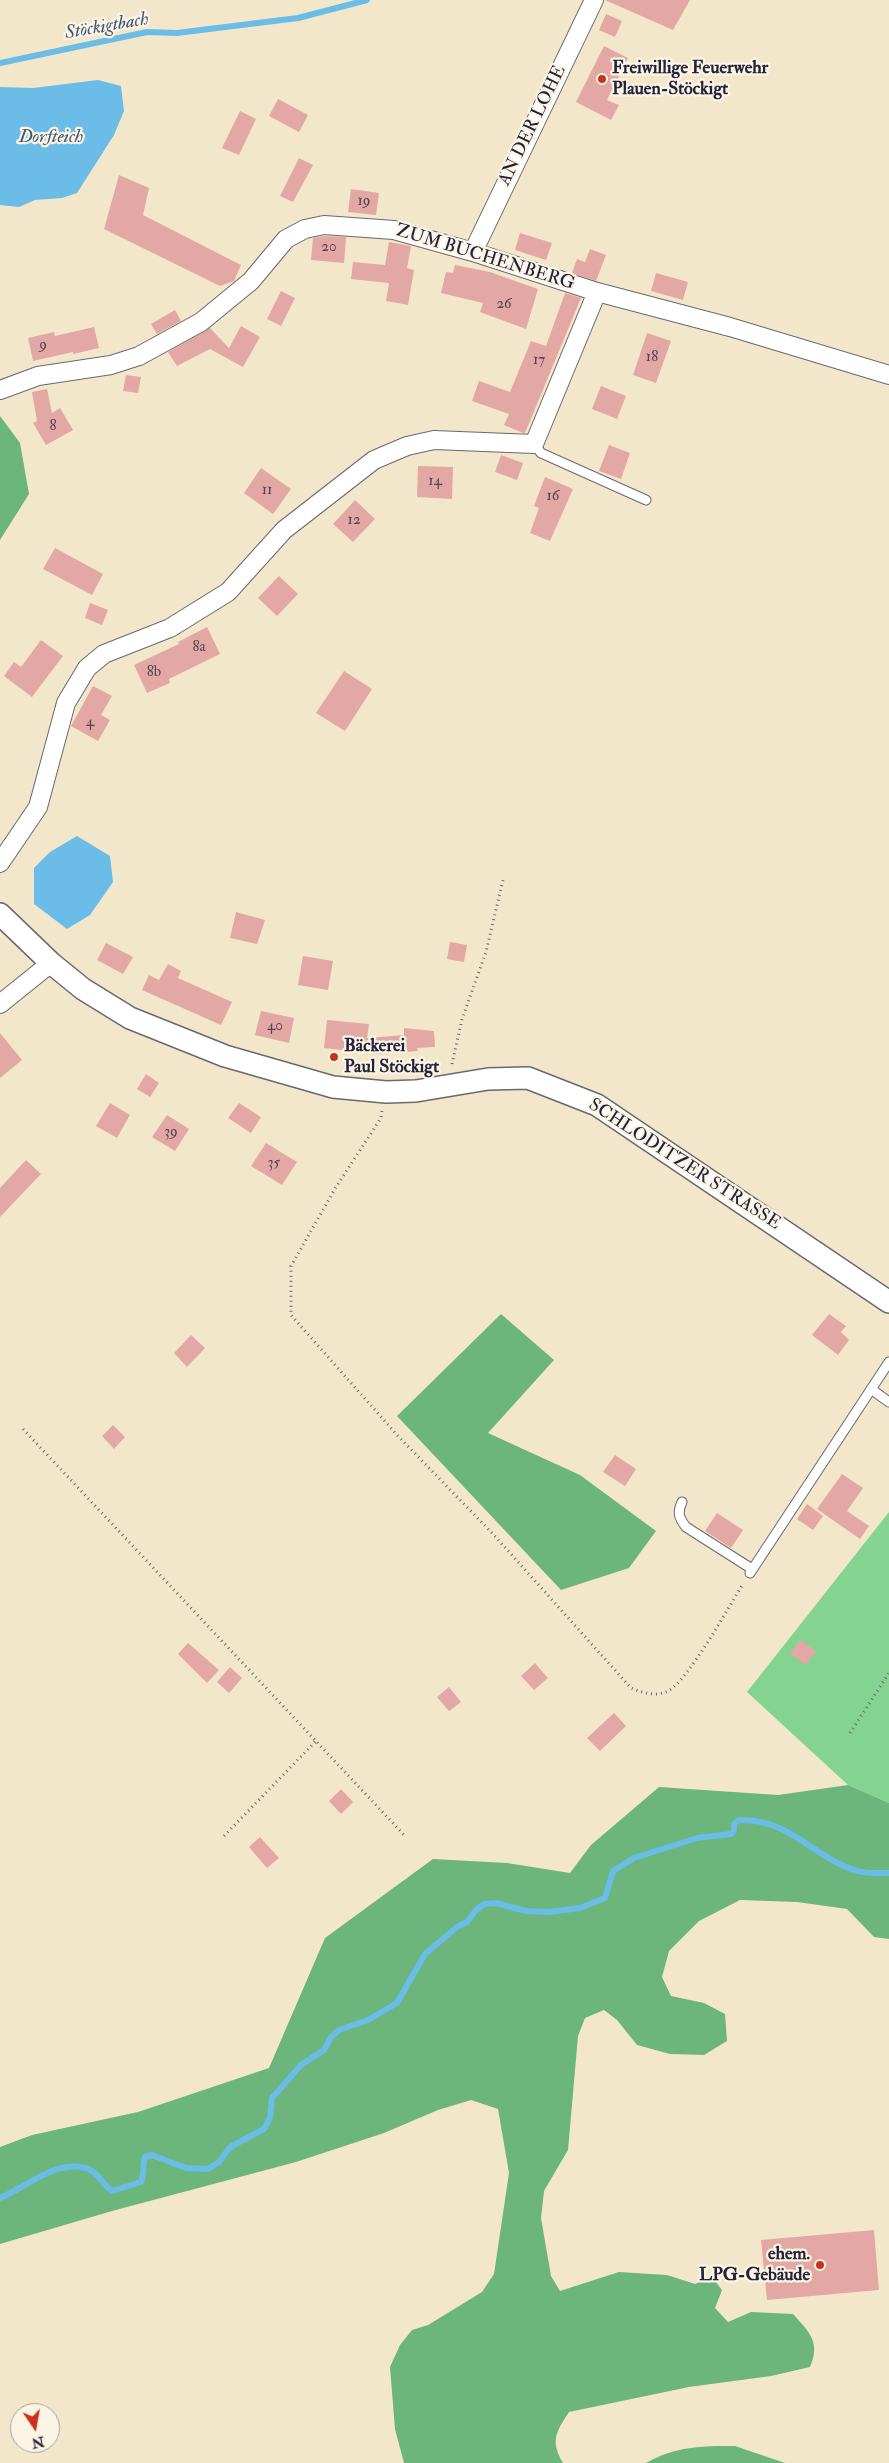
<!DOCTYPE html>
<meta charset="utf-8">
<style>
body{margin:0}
#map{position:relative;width:889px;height:2463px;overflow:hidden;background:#f3e7cb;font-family:"IM FELL Double Pica",serif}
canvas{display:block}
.north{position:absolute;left:10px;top:2403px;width:50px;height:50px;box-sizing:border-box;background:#fcf5e5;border:1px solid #a5a1a1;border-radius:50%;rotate:168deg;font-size:14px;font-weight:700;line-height:20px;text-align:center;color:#22223b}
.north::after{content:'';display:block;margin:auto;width:18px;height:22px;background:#c8321e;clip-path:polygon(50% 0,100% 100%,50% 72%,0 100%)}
</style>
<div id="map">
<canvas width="889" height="2463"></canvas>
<div class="north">N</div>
</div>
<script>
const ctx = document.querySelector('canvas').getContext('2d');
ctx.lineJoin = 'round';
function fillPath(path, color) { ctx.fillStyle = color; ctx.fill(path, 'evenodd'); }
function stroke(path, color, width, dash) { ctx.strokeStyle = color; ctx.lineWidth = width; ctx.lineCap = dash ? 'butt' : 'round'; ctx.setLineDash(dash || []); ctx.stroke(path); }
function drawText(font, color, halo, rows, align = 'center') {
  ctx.font = font + ' "IM FELL Double Pica",serif'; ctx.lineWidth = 4.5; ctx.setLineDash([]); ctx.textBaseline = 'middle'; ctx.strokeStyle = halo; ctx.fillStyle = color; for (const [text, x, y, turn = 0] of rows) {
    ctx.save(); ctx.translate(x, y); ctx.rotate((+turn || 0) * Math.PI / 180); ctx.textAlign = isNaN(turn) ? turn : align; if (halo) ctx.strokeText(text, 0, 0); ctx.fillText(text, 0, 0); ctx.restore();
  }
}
const green = new Path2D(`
 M 889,1512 L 889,1803 L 848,1785 L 747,1692 Z`);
const forest = new Path2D(`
 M 0,416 L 20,443 L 29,494 L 0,540 Z
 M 501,1314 L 554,1360 L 488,1433 L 580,1475 L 656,1531 L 629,1568 L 561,1590 L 397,1416 Z
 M 848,1785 L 889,1803 L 889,1939 L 874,1937 L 847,1909 L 797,1902 L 740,1900 L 699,1921 L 669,1951 L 662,1977 L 671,1996 L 704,2003 L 725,2014 L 727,2041 L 704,2055 L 670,2054 L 637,2045 L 617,2020 L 604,2010 L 585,2018 L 578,2036 L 568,2150 L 544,2191 L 541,2218 L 551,2276 L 560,2291 L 619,2272 L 667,2275 L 695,2284 L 712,2277 L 722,2290 L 715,2308 L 728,2322 L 751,2312 L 793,2314 C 809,2332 821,2342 810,2367 L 771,2376 L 689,2387 L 569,2412 C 556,2432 550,2441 563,2463 L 404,2463 L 395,2429 L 390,2367 L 400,2345 L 412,2330 L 428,2325 L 482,2292 L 494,2274 L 509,2173 L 498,2109 L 471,2100 L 438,2110 L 384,2133 L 296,2162 L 112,2211 L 0,2244 L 0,2147 L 32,2135 L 138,2112 L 269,2068 L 325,1938 L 433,1859 L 507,1863 L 570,1873 L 591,1845 L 659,1787 L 778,1795 Z
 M 735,2446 L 785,2463 L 646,2463 C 676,2446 701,2446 735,2446 Z`);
const water = new Path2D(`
 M 98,80 L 121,86 L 124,111 L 114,135 L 77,193 L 62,198 L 35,200 L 19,207 L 0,205 L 0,87 L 33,88 Z
 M 77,836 L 110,856 L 113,882 L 90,915 L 67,929 L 34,904 L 34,868 L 50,852 Z`);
const stream = new Path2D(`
 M 0,63 L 147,32 L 177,33 L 298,18 L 367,0
 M 0,2198 C 27,2187 54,2160 86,2168 C 97,2171 103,2185 112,2191 L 141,2182 C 145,2173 142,2166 145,2157 L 152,2155 L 186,2168 L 208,2169 L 219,2162 L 230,2147 L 264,2129 L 270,2118 L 272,2098 L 301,2065 L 324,2050 L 331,2037 L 339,2030 L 368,2020 L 397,2003 L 425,1954 L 457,1927 L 467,1922 L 476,1910 L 484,1904 L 496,1903 L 526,1911 L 549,1912 L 580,1908 L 605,1898 L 613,1871 L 634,1858 L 697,1838 L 731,1834 L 734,1831 L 734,1824 L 739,1820 C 790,1818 814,1859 858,1871 C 867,1874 879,1873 889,1873`);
const building = new Path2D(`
 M 605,0 L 690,0 L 673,30 Z
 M 606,14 L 622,21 L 615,37 L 599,30 Z
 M 604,46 L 628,58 L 607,100 L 619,105 L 611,120 L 576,102 Z
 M 278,99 L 308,115 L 299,132 L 269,116 Z
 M 240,111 L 256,119 L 239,155 L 222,148 Z
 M 299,158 L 313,165 L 293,202 L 280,196 Z
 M 119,175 L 149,188 L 143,215 L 241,265 L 234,281 L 220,286 L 104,229 Z
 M 351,189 L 379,193 L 376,215 L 348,212 Z
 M 520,233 L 552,243 L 546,260 L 515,250 Z
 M 325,236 L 346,237 L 344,263 L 311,260 L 313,238 Z
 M 389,242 L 411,246 L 407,268 L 414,270 L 408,305 L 386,301 L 389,283 L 351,279 L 353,262 L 385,265 Z
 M 590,249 L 606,255 L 596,281 L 572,273 L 577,259 L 585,262 Z
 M 455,265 L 490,272 L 538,289 L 526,329 L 480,312 L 483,303 L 441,293 L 446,272 L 453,273 Z
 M 656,273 L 688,282 L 683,300 L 651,291 Z
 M 281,291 L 295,298 L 281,326 L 267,319 Z
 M 565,293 L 581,298 L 525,433 L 523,433 L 504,425 L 509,414 L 472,401 L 479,381 L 510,392 L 531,341 L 546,346 Z
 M 175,310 L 181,321 L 157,334 L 151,324 Z
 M 241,326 L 260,337 L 243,367 L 210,349 L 177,366 L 168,352 L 210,328 L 229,348 Z
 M 94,327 L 99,348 L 73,354 L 73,352 L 33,361 L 28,338 L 54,332 L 55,336 Z
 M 647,333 L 671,341 L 656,383 L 633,375 Z
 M 126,375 L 141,377 L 138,393 L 123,391 Z
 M 601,386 L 626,396 L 617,419 L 592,409 Z
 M 47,389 L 52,413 L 60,408 L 73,430 L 46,445 L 33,423 L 37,421 L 32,392 Z
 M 609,445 L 630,453 L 621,479 L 599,471 Z
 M 501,455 L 523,463 L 517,480 L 495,472 Z
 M 418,466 L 453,467 L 452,499 L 417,497 Z
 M 261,468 L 291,489 L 273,514 L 244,493 Z
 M 545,477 L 573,489 L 550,541 L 530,533 L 539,508 L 534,506 Z
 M 355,500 L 375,519 L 353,542 L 333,524 Z
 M 55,548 L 103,574 L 92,595 L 43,569 Z
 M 279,576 L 298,594 L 277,616 L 258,598 Z
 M 90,603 L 108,610 L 102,625 L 85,618 Z
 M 207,627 L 220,654 L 169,679 L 170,683 L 147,693 L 134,665 L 179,644 L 178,642 Z
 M 41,640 L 63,656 L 32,697 L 4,676 L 14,662 L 21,667 Z
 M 344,671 L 372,689 L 345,731 L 316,713 Z
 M 93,686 L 112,696 L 101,715 L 110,720 L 98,741 L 71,726 Z
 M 236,912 L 265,920 L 257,944 L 230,938 Z
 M 450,942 L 467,945 L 464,962 L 447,959 Z
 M 106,943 L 133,957 L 123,974 L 97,960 Z
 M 303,956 L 333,961 L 328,990 L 298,985 Z
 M 168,964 L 181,971 L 178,978 L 232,1002 L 221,1025 L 142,990 L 149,975 L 159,980 Z
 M 261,1011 L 294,1018 L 289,1043 L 255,1035 Z
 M 327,1020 L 369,1024 L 367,1038 L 404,1035 L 404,1028 L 434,1031 L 435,1047 L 417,1048 L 418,1051 L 379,1054 L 324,1048 Z
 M 0,1033 L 22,1060 L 0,1078 Z
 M 146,1074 L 159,1083 L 150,1097 L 137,1089 Z
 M 110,1103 L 130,1115 L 117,1138 L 96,1126 Z
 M 239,1103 L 261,1117 L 251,1133 L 228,1118 Z
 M 167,1115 L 189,1129 L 175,1151 L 152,1137 Z
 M 266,1143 L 297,1162 L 282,1185 L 251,1166 Z
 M 26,1160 L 41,1174 L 0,1217 L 0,1188 Z
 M 829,1314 L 846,1326 L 841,1332 L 849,1340 L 838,1355 L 812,1335 Z
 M 191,1335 L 205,1348 L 187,1367 L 174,1353 Z
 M 113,1425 L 125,1437 L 114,1449 L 102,1436 Z
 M 615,1455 L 636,1469 L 625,1486 L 603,1472 Z
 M 842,1474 L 863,1488 L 847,1511 L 869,1526 L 860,1539 L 817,1509 Z
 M 807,1504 L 823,1516 L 813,1530 L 797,1519 Z
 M 717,1513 L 743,1530 L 731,1548 L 705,1531 Z
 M 800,1640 L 816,1651 L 806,1665 L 790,1654 Z
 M 188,1643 L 219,1670 L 207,1683 L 178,1654 Z
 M 535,1663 L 548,1678 L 534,1690 L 521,1676 Z
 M 230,1667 L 242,1678 L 229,1693 L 217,1682 Z
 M 449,1687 L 461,1702 L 449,1711 L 437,1697 Z
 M 614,1713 L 626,1726 L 600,1751 L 587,1738 Z
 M 341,1789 L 353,1802 L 341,1814 L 329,1801 Z
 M 260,1837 L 279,1858 L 267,1868 L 249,1847 Z
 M 874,2230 L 879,2290 L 767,2300 L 761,2240 Z`);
const path = new Path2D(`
 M 452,1064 L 462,1019 L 486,952 L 503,880
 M 382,1111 L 381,1118 L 336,1187 L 291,1266 L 291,1315 L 398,1436 L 493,1534 L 631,1688 C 643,1693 655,1697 668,1691 C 688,1681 729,1606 743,1584
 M 23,1429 L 405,1836
 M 850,1733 L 889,1673
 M 224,1836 L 316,1741`);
const service = new Path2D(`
 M 534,444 L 541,453 L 646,500
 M 871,1389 L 889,1402
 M 682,1502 C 677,1513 679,1518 686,1527 L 752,1569
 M 750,1573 L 889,1362`);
const minor = new Path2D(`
 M 473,252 L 594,0
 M 0,390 L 38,376 L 111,365 L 139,356 L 201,322 L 251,281 L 286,239 L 305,229 L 324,225 L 394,230 L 473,252 L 597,292 L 730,327 L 889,375
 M 0,863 L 38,807 L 66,703 L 87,668 L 104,654 L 170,628 L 228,592 L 284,530 L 374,460 L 407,446 L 434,440 L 534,444 L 597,292
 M 0,1004 L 51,963`);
const tertiary = new Path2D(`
 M 0,914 L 51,963 L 83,989 L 130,1018 L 225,1056 L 333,1087 L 386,1092 L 416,1091 L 488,1079 L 528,1078 L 597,1105 L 889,1302`);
const markers = [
 [602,79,5,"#c8321e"],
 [334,1057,5,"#c8321e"],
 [820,2265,5,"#c8321e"]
];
const numberNames = [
 ["19",364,202],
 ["20",329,248],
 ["26",504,305],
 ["9",43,346],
 ["18",652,358],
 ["17",539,361],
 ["8",53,427],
 ["14",435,482],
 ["11",267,491],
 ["16",553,497],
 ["12",354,521],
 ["8a",199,648],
 ["8b",154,673],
 ["4",90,723],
 ["40",275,1027],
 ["39",171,1133],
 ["35",274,1164]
];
const poiNames = [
 ["Freiwillige Feuerwehr",612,69],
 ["Plauen-Stöckigt",612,90],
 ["Bäckerei",344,1047],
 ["Paul Stöckigt",344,1068],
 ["ehem.",810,2255,"right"],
 ["LPG-Gebäude",810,2276,"right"]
];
const streetNames = [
 ["AN DER LOHE",533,126,-64],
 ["ZUM BUCHENBERG",485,258,17],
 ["SCHLODITZER STRASSE",684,1165,33]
];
const waterNames = [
 ["Stöckigtbach",107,27,-10],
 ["Dorfteich",51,138]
];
fillPath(green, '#85d392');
fillPath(forest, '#6cb57c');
fillPath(water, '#6bbce6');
stroke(stream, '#6bbce6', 6);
fillPath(building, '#e3a8a3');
stroke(service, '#6b676d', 11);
stroke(minor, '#6b676d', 20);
stroke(tertiary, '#6b676d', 24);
stroke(path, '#6b676d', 3, [1, 4]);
stroke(service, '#fff', 9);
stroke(minor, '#fff', 18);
stroke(tertiary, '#fff', 21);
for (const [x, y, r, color] of markers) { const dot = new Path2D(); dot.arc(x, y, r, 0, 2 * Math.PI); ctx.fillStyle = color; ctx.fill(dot); stroke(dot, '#fcf5e5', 2); }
drawText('15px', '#524455', null, numberNames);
drawText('bold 18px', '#22223b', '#fcf5e5', poiNames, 'left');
drawText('18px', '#22223b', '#fcf5e5', streetNames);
drawText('italic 19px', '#3c5877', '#fcf5e5', waterNames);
</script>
